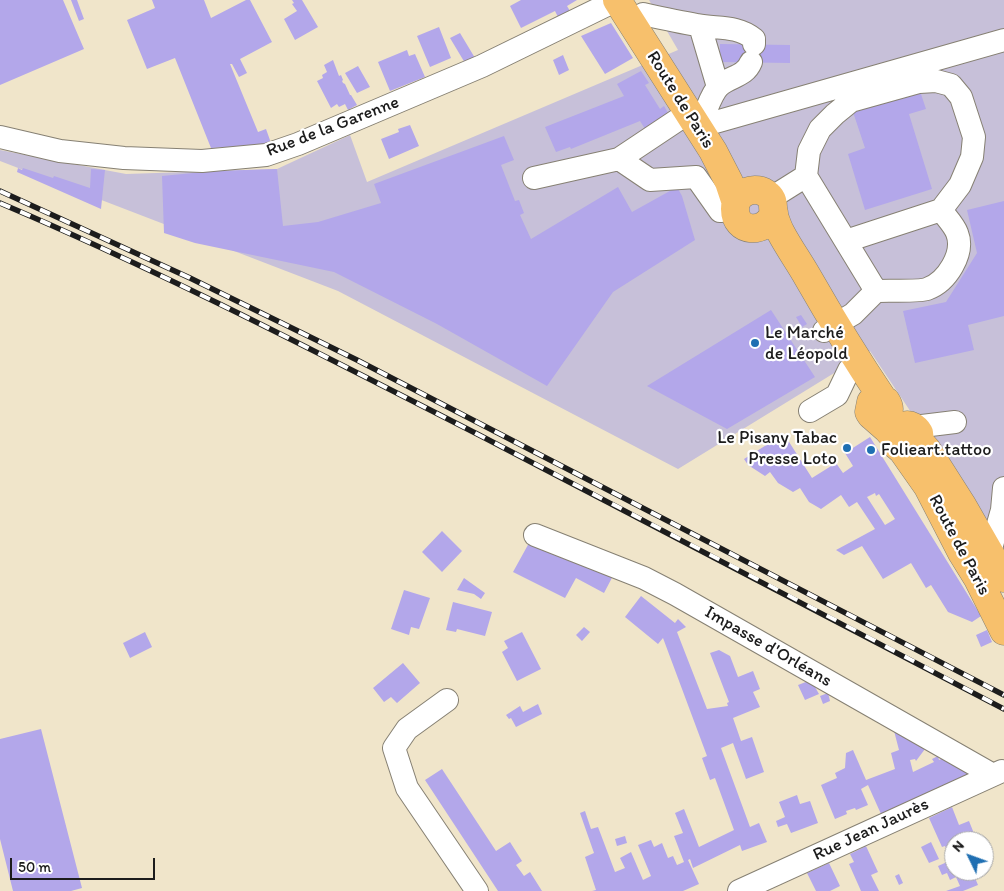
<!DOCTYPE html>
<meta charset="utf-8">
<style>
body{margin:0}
#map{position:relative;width:1004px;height:891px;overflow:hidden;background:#f0e5ca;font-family:Itim,sans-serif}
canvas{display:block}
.north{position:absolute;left:944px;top:831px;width:50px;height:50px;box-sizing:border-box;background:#fff;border:1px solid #a4a4a4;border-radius:50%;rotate:312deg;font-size:14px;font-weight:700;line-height:20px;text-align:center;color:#1c1c1c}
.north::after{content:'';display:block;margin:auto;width:18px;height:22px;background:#1f6fb2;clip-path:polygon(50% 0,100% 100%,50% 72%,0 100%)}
.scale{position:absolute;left:10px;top:858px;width:145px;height:22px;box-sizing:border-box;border:2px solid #1c1c1c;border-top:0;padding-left:6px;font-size:15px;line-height:18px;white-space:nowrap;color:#1c1c1c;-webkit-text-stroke:4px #fff;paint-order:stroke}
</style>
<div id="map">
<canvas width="1004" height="891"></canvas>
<div class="north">N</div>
<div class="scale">50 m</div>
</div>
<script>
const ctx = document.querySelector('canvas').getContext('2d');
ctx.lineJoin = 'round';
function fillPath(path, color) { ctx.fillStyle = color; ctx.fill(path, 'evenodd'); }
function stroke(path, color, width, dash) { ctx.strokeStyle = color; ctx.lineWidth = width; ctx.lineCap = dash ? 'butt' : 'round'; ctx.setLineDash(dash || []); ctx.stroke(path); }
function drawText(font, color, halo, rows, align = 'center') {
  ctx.font = font + ' Itim,sans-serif'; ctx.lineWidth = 4.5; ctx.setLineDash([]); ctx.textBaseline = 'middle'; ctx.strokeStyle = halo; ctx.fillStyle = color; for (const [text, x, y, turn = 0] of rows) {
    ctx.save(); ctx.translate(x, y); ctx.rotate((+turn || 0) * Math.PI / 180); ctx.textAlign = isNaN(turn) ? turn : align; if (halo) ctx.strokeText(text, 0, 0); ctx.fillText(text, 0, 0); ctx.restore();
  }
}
const industrial = new Path2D(`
 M 649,0 L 1004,0 L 1004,551 L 870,351 L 678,469 L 338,291 L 0,161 L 0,150 L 126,174 L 277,169 L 350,135 L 367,182 L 678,50 Z`);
const building = new Path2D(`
 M 0,0 L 63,0 L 84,49 L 0,85 Z
 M 71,0 L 77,0 L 84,19 L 79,21 Z
 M 152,0 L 204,0 L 211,18 L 246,0 L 250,0 L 272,42 L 240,59 L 247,73 L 239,77 L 232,64 L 230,64 L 258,132 L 266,129 L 271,143 L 264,146 L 211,148 L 175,58 L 147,69 L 127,20 L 155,8 Z
 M 292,0 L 302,0 L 318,27 L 295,40 L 284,19 L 297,11 L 292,4 L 294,3 Z
 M 521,0 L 577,0 L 567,6 L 570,11 L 558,17 L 555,11 L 521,28 L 510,6 Z
 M 611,23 L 633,58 L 605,74 L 581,36 Z
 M 439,27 L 451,58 L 430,67 L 417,36 Z
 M 460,33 L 475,58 L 465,63 L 450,38 Z
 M 720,44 L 790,45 L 790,63 L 720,62 Z
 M 407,50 L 409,56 L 415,54 L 425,77 L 390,91 L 378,62 Z
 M 563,55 L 569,70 L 559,75 L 553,60 Z
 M 333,60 L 339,76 L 341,75 L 343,80 L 342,81 L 343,83 L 345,84 L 350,95 L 351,95 L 357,105 L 348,110 L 345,104 L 339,107 L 337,104 L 331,108 L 317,81 L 323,78 L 322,75 L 327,72 L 324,65 Z
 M 358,66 L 370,87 L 357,93 L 345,73 Z
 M 641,71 L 649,83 L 645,85 L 660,109 L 664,106 L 671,118 L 647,132 L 640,121 L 571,149 L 570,147 L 556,152 L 545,127 L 624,96 L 617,84 Z
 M 920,91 L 926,109 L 909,114 L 932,189 L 865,210 L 848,154 L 865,148 L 853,112 Z
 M 410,125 L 419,146 L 389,159 L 381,139 L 399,132 L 398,129 Z
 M 504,136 L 514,160 L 501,165 L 515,201 L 519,200 L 524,213 L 520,215 L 531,239 L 618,187 L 632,212 L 677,187 L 682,196 L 695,240 L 613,292 L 547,386 L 437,324 L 334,272 L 195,243 L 164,233 L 162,176 L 214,171 L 277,169 L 283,226 L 318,222 L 381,203 L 374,184 Z
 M 18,168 L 22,170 L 23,168 L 53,178 L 54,176 L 90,188 L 91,169 L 105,170 L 101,209 L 17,172 Z
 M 1004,201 L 1004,316 L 968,325 L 974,350 L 915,363 L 903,311 L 946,302 L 977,253 L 967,210 Z
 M 771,310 L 815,377 L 727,429 L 647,386 Z
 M 801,315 L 807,324 L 802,327 L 796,317 Z
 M 784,434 L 812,478 L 836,463 L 843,473 L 853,466 L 845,453 L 870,437 L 981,616 L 972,622 L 948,612 L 931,585 L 926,588 L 911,563 L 883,579 L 862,546 L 844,555 L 836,550 L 875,529 L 857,502 L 849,507 L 841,495 L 821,509 L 809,502 L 800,488 L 793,492 L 778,483 L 770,472 L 765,476 L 748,465 L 744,459 ZM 875,493 L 876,496 L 879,494 L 895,519 L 885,525 L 867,497 Z
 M 442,531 L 462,551 L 442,572 L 422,552 Z
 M 529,543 L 550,553 L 615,572 L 604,593 L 576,578 L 565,598 L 513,572 Z
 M 464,578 L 485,593 L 481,599 L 474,594 L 457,590 Z
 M 404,590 L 430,598 L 419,629 L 411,627 L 409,635 L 391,629 Z
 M 641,596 L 675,623 L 678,619 L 686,627 L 677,632 L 707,709 L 728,706 L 727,703 L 729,702 L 710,653 L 719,650 L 730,656 L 738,677 L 753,671 L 760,689 L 753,692 L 760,707 L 733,718 L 741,741 L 752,737 L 764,772 L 746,779 L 733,743 L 721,748 L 750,827 L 759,823 L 767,842 L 742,851 L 740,845 L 693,868 L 690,859 L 688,860 L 699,884 L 683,891 L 592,891 L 596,890 L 585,857 L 594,853 L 580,813 L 585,811 L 591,829 L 598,827 L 615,872 L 625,868 L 620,858 L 631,852 L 643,880 L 651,876 L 638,845 L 651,840 L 654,847 L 662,843 L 668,858 L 673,856 L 677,865 L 684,862 L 674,836 L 683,833 L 675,813 L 684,809 L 699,847 L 734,830 L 715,778 L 710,780 L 702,758 L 707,756 L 663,638 L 658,644 L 625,617 Z
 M 453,602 L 492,612 L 485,636 L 457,629 L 456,632 L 446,630 Z
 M 584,627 L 590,632 L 582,641 L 576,635 Z
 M 987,630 L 992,642 L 981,647 L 976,635 Z
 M 145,632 L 152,647 L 130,658 L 123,643 Z
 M 522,632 L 541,669 L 517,681 L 502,652 L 508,648 L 504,641 Z
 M 403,663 L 420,683 L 397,703 L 391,697 L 384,702 L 373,688 Z
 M 811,680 L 819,694 L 805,700 L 798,685 Z
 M 828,693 L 830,701 L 823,704 L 820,696 Z
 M 538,704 L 542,714 L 516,727 L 511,718 L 509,719 L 506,715 L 520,706 L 523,712 Z
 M 893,727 L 928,745 L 916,761 L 915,759 L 910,760 L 913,772 L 934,762 L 932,759 L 938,756 L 939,760 L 947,756 L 969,774 L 881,814 L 868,785 L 861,789 L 868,805 L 856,810 L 855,808 L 846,811 L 847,814 L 835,819 L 821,785 L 837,778 L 835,773 L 845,768 L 846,753 L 853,750 L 866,780 L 895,769 L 891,753 L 899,750 Z
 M 41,729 L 82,888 L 71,891 L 13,891 L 0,839 L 0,739 Z
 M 442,769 L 496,851 L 510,842 L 522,861 L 516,865 L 524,876 L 530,872 L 542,891 L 498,891 L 425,780 Z
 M 797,795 L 800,804 L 810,801 L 818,823 L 791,833 L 787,824 L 778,827 L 776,821 L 785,817 L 779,802 Z
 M 952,807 L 959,825 L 969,821 L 977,841 L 965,841 L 963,838 L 958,841 L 954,841 L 954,853 L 949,855 L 945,846 L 942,847 L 929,818 Z
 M 625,836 L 627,843 L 617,846 L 615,839 Z
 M 931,842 L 939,859 L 929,863 L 921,847 Z
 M 866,846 L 878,872 L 871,875 L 879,891 L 861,891 L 849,864 L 854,862 L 850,854 Z
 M 954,859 L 954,871 L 972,871 L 978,885 L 963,891 L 946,891 L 960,886 L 956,877 L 950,880 L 947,873 L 942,875 L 938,866 Z
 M 829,863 L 840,886 L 830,891 L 816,891 L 807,873 Z
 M 899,874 L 903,883 L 899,885 L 895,876 Z`);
const minor = new Path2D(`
 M 643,14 C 661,18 679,22 697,25 C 717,29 737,25 754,39 L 754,44
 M 700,26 L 718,87
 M 704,115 C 708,106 712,93 719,86 C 730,76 745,77 751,62
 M 698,127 L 1004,40
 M 0,137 L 60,151 L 124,158 L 202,161 L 266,155 L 298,144 L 482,66 L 617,0
 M 619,159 L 650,180 L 696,177 L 720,211 L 735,209
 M 806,176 L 809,151 L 820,129 L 835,114 L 851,101 L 919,82 L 936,81 L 951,85 L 961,97 L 974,137 L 972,157 L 960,185 L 941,210
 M 534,178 L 619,159 L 688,113
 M 771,198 L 806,176 L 876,291 L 853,314 L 824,331
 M 846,241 L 941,210 C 946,217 954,225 957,233 C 965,253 947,282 927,289 C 918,292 887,290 876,291
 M 810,411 L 837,395 L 849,370
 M 917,429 L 922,426 L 955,422
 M 535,535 L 644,578 L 675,594 L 993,775
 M 990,552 L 1002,510 L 1004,488
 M 447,700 L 407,729 L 394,748 L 407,788 L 477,891
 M 739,891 L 1002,771`);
const major = new Path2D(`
 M 617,0 L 713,151 L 729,182 L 736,203
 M 774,213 C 765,235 735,233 735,209 C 735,192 756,184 768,195 C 775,201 772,208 774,216 C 776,221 778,228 781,233 C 789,248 799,262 807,276 C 831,318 856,359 883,399
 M 877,419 C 888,419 892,410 886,401 L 880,398 L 871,402 L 869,412 L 871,415 L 887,429 L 894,437 L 896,445 L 902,450 L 910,450 L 917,446 L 920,442 L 919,433 C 912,421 898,423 894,437
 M 920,442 L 927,450 L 962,505 L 1004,578
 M 902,450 L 928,487 L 962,553 L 978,579 L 1004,631`);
const rail = new Path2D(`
 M 0,191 L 190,278 L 357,360 L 1004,695
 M 0,203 C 165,273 324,356 483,437 C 657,527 831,617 1004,709`);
const markers = [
 [755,343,5,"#1f6fb2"],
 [847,448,5,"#1f6fb2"],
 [871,450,5,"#1f6fb2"]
];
const streetNames = [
 ["Route de Paris",680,100,58],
 ["Rue de la Garenne",333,127,-21],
 ["Route de Paris",959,545,62],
 ["Impasse d'Orléans",768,647,30],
 ["Rue Jean Jaurès",871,830,-25]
];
const poiNames = [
 ["Le Marché",765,333],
 ["de Léopold",765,354],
 ["Le Pisany Tabac",837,438,"right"],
 ["Presse Loto",837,459,"right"],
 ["Folieart.tattoo",881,450]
];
fillPath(industrial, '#c7c0d9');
fillPath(building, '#b3a7ea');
stroke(minor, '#868073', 24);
stroke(major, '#868073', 29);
stroke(minor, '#fff', 22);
stroke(major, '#f7c06c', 28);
stroke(rail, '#1c1c1c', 5.5);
stroke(rail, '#fff', 4, [11]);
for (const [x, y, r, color] of markers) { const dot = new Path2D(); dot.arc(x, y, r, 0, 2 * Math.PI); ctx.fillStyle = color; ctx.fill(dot); stroke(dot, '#fff', 2); }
drawText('18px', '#1c1c1c', '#fff', streetNames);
drawText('18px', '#1c1c1c', '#fff', poiNames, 'left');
</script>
